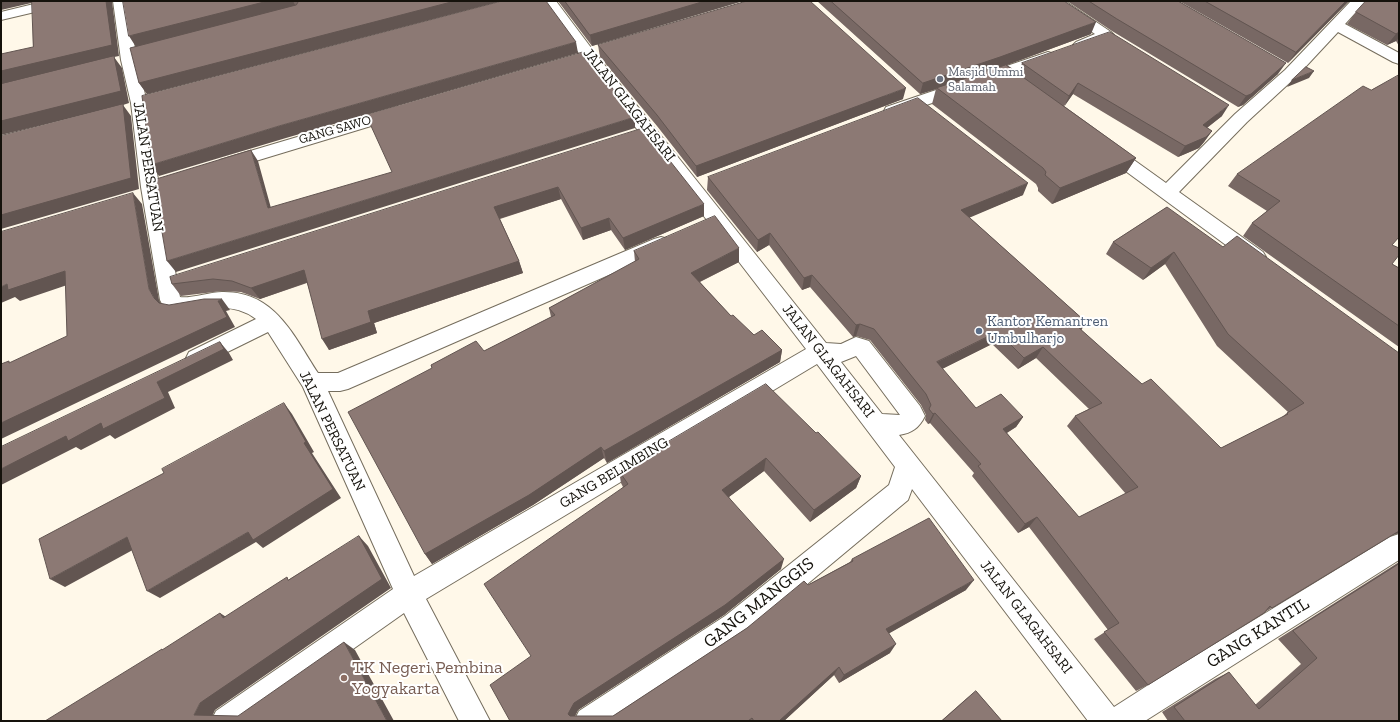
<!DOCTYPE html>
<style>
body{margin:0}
#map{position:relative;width:1400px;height:722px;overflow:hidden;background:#fff8e9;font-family:"Zilla Slab",serif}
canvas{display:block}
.frame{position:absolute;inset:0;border:2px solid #15120c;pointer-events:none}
</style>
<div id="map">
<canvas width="1400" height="722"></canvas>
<div class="frame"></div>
</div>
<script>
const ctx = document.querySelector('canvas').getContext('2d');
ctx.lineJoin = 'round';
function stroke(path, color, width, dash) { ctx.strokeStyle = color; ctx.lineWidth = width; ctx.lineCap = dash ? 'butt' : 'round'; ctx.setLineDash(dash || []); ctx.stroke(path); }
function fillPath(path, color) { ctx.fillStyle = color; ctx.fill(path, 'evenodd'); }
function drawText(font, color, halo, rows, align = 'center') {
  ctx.font = font + ' "Zilla Slab",serif'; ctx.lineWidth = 4; ctx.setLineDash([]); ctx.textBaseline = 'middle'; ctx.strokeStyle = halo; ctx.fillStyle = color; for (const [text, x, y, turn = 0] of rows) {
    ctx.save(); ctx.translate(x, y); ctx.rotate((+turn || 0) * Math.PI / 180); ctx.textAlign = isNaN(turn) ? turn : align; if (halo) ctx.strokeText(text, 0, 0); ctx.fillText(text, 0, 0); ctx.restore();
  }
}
const minor = new Path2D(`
 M 46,1 L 71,1 L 69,4 L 1,20 L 1,12 Z
 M 113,1 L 127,1 L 137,60 L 147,103 L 159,187 L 180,297 C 188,299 211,292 222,292 C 275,291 293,335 318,373 L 338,373 L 654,239 L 661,237 L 668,239 L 671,244 L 668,249 L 348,389 L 340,391 L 328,391 L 414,576 L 806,349 L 583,59 L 542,1 L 556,1 L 595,53 L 826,343 L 841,344 L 856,337 L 869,341 L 920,406 L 925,416 C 919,428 912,433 899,435 L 1114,707 L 1164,675 L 1390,537 L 1399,534 L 1399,560 L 1145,721 L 1088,721 L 912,489 L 908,500 L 745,636 L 615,721 L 574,721 L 579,711 L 725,616 L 889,485 L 895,467 L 817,364 L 426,599 L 490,721 L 459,721 L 404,613 L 251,721 L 211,721 L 216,711 L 393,589 L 303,387 L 268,332 L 197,367 L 189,364 L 186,358 L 189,352 L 256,319 C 242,308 223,306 206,309 C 194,311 181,318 169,312 C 165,310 162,304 160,300 L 141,187 L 131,103 L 121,60 ZM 856,356 L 900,415 L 882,414 L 841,362 Z
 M 1048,1 L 1065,1 L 1111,32 L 1114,35 L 1111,38 C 1101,43 1087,51 1076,48 L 1073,45 L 1076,42 L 1095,34 L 1050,4 Z
 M 1351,1 L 1366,1 L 1345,24 L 1399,53 L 1399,64 L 1393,62 L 1338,32 L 1297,76 L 1247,122 L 1179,192 L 1263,252 L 1266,257 L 1263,262 L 1256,264 L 1249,262 L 1101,153 L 1098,149 L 1101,145 L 1107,143 L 1113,145 L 1166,183 L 1235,114 L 1285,70 Z
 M 1048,52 L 1054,54 L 1056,57 L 1054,60 L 898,115 L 892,116 L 886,115 L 884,111 L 886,107 Z
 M 398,107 L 404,108 L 406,112 L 404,116 L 226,170 L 220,168 L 217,164 L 220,160 Z`);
const wall = new Path2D(`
 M 123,1 L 501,1 L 147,94 L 139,83 L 136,46 Z
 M 558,1 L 743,1 L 592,46 Z
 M 817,1 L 1064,1 L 1091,34 L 1007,65 L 1019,73 L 1022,63 L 1222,116 L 1207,128 L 1212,131 L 1204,142 L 1199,148 L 1178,157 L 1073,94 L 1064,106 L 1136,158 L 1126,173 L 1052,204 L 1038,191 L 1038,188 L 1036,184 L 932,104 L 936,89 L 920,94 Z
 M 1067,1 L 1178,1 L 1278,74 L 1243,105 L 1238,107 L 1112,31 Z
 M 1179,1 L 1349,1 L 1288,63 Z
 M 1399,1 L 1399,46 L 1396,41 L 1387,45 L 1347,24 L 1356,12 Z
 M 598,45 L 903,99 L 697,177 L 657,126 L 600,57 Z
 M 644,128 L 704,216 L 625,250 L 611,230 L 583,240 L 561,199 L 500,219 L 519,261 L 523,273 L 374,323 L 377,333 L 329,350 L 307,283 L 260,299 L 241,292 L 222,291 L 181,296 L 172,284 Z
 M 1237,174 L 1392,245 L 1392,264 L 1399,268 L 1399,347 L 1243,236 L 1252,223 L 1267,211 L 1228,186 Z
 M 708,177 L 1023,195 L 969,217 L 1086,322 L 1081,330 L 1142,384 L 1221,448 L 1281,418 L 1288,412 L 1217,346 L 1165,264 L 1143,280 L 1106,254 L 1113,242 L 1167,207 L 1399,533 L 1392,535 L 1265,612 L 1148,685 L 1136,691 L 1094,639 L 1108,630 L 1029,527 L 1018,533 L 972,476 L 974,473 L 930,423 L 928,424 L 925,420 L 926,415 L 921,405 L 870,340 L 856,336 L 853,337 L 810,287 L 802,290 L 769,245 L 757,252 L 707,190 ZM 992,344 L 1018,369 L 1036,358 L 1089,409 L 1075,416 L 1067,426 L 1126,494 L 1079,517 L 1007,433 L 1016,427 L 1023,417 L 976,408 L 942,369 Z
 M 634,251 L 739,262 L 700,282 L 731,316 L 754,335 L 782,350 L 780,362 L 607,463 L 604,458 L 533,505 L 432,564 L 425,554 L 432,368 L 431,365 L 484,351 L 551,317 L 549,308 L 635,262 Z
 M 816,433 L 861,476 L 856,488 L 810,522 L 764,471 L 729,497 L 781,569 L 724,615 L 578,710 L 575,716 L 613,716 L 747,628 L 808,585 L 850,562 L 852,559 L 966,590 L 889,633 L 890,653 L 839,683 L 834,675 L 784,721 L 510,721 L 531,656 L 623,487 L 621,483 L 619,471 Z
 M 1399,562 L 1399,721 L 1168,721 L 1162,712 L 1215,679 L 1229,672 L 1255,705 L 1301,664 L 1278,639 Z
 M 976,691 L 1002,721 L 941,721 L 966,699 Z`);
const shadedWall = new Path2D(`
 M 1,1 L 40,1 L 1,10 Z
 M 106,1 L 112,1 L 119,56 L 114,57 L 122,68 L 129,103 L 123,105 L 131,116 L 139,189 L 1,229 L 1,215 L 123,105 L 1,135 L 1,71 Z
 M 268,1 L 293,1 L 296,7 L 136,47 L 129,36 Z
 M 455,1 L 501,1 L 147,94 L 139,83 Z
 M 705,1 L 743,1 L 592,46 L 590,35 Z
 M 1346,1 L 1349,1 L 1288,63 L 1296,52 Z
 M 1096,22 L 1091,34 L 996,69 L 937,88 L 936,89 L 920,94 L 923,83 Z
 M 1399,32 L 1399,38 L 1396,41 L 1387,45 L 1396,34 Z
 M 576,42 L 578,53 L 286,138 L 159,176 L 151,165 L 279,126 Z
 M 1286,63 L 1278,74 L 1243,105 L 1238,107 L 1246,96 Z
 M 1314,71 L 1309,78 L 1287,87 L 1292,80 Z
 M 1078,83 L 1073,94 L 1064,107 L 1069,96 Z
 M 906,88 L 903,99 L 697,177 L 696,166 Z
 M 1229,105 L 1222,116 L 1196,136 L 1203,125 Z
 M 635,117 L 635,128 L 176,272 L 167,261 Z
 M 1212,131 L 1204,142 L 1199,148 L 1178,157 L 1185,146 Z
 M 251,150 L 258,161 L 274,219 L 268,208 Z
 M 1136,158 L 1126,173 L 1052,204 L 1060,188 Z
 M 1028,183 L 1023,195 L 957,223 L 961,210 Z
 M 558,187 L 561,199 L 498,219 L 494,207 Z
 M 133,193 L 142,204 L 159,300 L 164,309 L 154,298 L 149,289 Z
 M 704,204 L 704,216 L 625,250 L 623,238 Z
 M 609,218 L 611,230 L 583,240 L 581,228 Z
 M 770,233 L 769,245 L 757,252 L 758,240 Z
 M 739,248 L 739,262 L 691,286 L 691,273 Z
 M 1174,252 L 1165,264 L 1143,280 L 1151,268 Z
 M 519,261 L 523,273 L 374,323 L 377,333 L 329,350 L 322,339 L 368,311 Z
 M 304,270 L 311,281 L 260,299 L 251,288 Z
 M 65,271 L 76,282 L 20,301 L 15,297 L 1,303 L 1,287 L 7,284 Z
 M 812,275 L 810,287 L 802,290 L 804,278 Z
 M 222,299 L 230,310 L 226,311 L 235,327 L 1,439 L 1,423 L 218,301 Z
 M 1086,322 L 1079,334 L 1078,327 Z
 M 860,324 L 856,336 L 853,337 L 856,325 Z
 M 998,332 L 992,344 L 932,374 L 937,362 Z
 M 220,342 L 229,353 L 233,360 L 168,392 L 175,408 L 115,439 L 110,435 L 81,450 L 76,447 L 1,485 L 1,469 L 157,382 Z
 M 1043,347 L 1036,358 L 1018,369 L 1024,358 Z
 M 782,350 L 780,362 L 607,463 L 604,451 Z
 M 284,403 L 292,414 L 314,452 L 312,453 L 341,498 L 263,548 L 256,542 L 160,598 L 147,591 L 248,532 L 304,443 Z
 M 935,413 L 930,423 L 928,424 L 933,414 Z
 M 1023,417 L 1016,427 L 996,439 L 1003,429 Z
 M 601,447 L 604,458 L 533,505 L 432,564 L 425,554 Z
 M 766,458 L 764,471 L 722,502 L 722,490 Z
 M 861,476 L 856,488 L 810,522 L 814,510 Z
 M 1037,517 L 1029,527 L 1018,533 L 1025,524 Z
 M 1399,530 L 1399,533 L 1389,536 Z
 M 359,536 L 368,546 L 391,588 L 215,710 L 210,721 L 194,715 L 200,703 Z
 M 127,537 L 140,546 L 65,587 L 50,579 Z
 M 784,559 L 781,569 L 724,615 L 578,710 L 573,720 L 568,714 L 574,703 Z
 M 974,580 L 966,590 L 881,638 L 886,629 Z
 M 220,613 L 234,622 L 223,618 Z
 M 344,642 L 355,650 L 394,721 L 387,721 Z
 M 896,644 L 890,653 L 839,683 L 844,675 Z
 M 839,667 L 834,675 L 784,721 L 779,721 Z`);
const building = new Path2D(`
 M 32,1 L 106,1 L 112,45 L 1,71 L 1,54 L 33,47 Z
 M 123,1 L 268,1 L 129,36 Z
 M 299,1 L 455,1 L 139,83 L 130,48 L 296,5 Z
 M 502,1 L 546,1 L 576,42 L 279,126 L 151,165 L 142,96 Z
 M 565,1 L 705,1 L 590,35 Z
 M 747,1 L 810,1 L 906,88 L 696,166 L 657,115 L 598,45 Z
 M 831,1 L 1064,1 L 1096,22 L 1000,57 L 923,83 Z
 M 1089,1 L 1178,1 L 1286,63 L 1251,94 L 1246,96 L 1117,19 Z
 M 1205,1 L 1346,1 L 1296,52 Z
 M 1366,1 L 1399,1 L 1399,32 L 1396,34 L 1356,12 Z
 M 1110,32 L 1229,105 L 1203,125 L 1212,131 L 1206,137 L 1185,146 L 1078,83 L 1069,96 L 1022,63 Z
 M 584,52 L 635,117 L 167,261 L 153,180 L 251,150 L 268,208 L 392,172 L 366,115 Z
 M 114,56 L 121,91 L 1,121 L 1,84 Z
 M 1006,65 L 1136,158 L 1060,188 L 1045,175 L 1046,172 L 1043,168 L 937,88 Z
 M 1306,67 L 1314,71 L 1292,80 Z
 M 1399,75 L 1399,237 L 1392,245 L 1399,248 L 1399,255 L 1392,264 L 1399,268 L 1399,326 L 1252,223 L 1280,201 L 1237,174 L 1363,86 L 1371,90 Z
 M 918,98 L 1028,183 L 961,210 L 1086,322 L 1078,327 L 1142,384 L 1151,379 L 1221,448 L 1288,414 L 1287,413 L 1304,403 L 1228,334 L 1174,252 L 1151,268 L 1113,242 L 1167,207 L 1223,247 L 1237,236 L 1399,353 L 1399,531 L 1272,608 L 1270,606 L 1264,613 L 1148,685 L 1104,632 L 1119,623 L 1037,517 L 1025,524 L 978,466 L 981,464 L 935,413 L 933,414 L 929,409 L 931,405 L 926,394 L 874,329 L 860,324 L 856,325 L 812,275 L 804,278 L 770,233 L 758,240 L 708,177 ZM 998,332 L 1024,358 L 1043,347 L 1102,403 L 1075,416 L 1138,487 L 1079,517 L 1003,429 L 1023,417 L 1001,394 L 976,408 L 937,362 Z
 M 123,104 L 131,178 L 1,215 L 1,136 Z
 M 644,128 L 704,204 L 623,238 L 609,218 L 581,228 L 558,187 L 494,207 L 519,261 L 368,311 L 371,322 L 322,339 L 304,270 L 251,288 L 232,281 L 213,279 L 172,284 L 170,277 Z
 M 133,193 L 149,289 L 154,298 L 159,303 L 169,305 L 204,299 L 222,299 L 218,301 L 227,317 L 1,423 L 1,364 L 9,361 L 9,363 L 67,336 L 65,271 L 8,290 L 7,284 L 1,287 L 1,232 Z
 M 715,216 L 739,248 L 691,273 L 731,316 L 733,315 L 754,335 L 762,330 L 782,350 L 604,451 L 601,447 L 529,495 L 425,554 L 348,412 L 432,368 L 431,365 L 476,341 L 484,351 L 555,315 L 549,308 L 639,259 L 634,251 Z
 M 220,342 L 224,349 L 157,382 L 165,398 L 103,429 L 101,423 L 68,441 L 66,436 L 1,469 L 1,447 Z
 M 766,384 L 816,433 L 818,432 L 861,476 L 814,510 L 766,458 L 722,490 L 784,559 L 725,605 L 574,703 L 568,714 L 570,716 L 613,716 L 747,628 L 804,581 L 808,585 L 853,561 L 852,559 L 929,518 L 974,580 L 886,629 L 896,644 L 844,675 L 839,667 L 779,721 L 754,721 L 752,718 L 748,721 L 510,721 L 490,685 L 531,656 L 484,584 L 628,484 L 619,471 Z
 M 284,403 L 306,442 L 304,443 L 333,489 L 253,540 L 248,532 L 147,591 L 127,537 L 50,579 L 39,539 L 164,473 L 162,469 Z
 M 359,536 L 382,579 L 200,703 L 194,715 L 238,716 L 344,642 L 387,721 L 45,721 L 162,649 L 162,650 L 220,613 L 223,618 L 287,577 L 288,580 Z
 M 1399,564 L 1399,721 L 1185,721 L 1174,707 L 1229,672 L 1259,709 L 1317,658 L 1293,631 Z
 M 976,691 L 1002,721 L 942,721 Z`);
const markers = [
 [940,79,4,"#6b7280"],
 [979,331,4,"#5c6f8a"],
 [344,678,4,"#8d6e63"]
];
const farWorshipnames = [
 ["Masjid Ummi",948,72],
 ["Salamah",948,87]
];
const farStreetnames = [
 ["GANG SAWO",335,130,-16]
];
const streetNames = [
 ["JALAN GLAGAHSARI",629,105,52],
 ["JALAN PERSATUAN",148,167,81],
 ["JALAN GLAGAHSARI",828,361,52],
 ["JALAN PERSATUAN",332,431,64],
 ["GANG BELIMBING",614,473,-31],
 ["JALAN GLAGAHSARI",1026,617,52]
];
const serviceNames = [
 ["Kantor Kemantren",987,322],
 ["Umbulharjo",987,339]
];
const nearStreetnames = [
 ["GANG MANGGIS",759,603,-38],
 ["GANG KANTIL",1258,633,-32]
];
const nearEducationnames = [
 ["TK Negeri Pembina",352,668],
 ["Yogyakarta",352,689]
];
stroke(minor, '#756d5d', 2);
fillPath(minor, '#fff');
fillPath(wall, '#786864');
fillPath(shadedWall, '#625551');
fillPath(building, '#8c7974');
stroke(building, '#625551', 1);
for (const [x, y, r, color] of markers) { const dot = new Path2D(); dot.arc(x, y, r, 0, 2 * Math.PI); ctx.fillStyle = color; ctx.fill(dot); stroke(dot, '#fff', 1.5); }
drawText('13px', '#5b616d', '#fff', farWorshipnames, 'left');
drawText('13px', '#15120c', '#fff', farStreetnames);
drawText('15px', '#15120c', '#fff', streetNames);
drawText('15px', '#4e5e75', '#fff', serviceNames, 'left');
drawText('18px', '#15120c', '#fff', nearStreetnames);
drawText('18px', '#785e54', '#fff', nearEducationnames, 'left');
</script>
